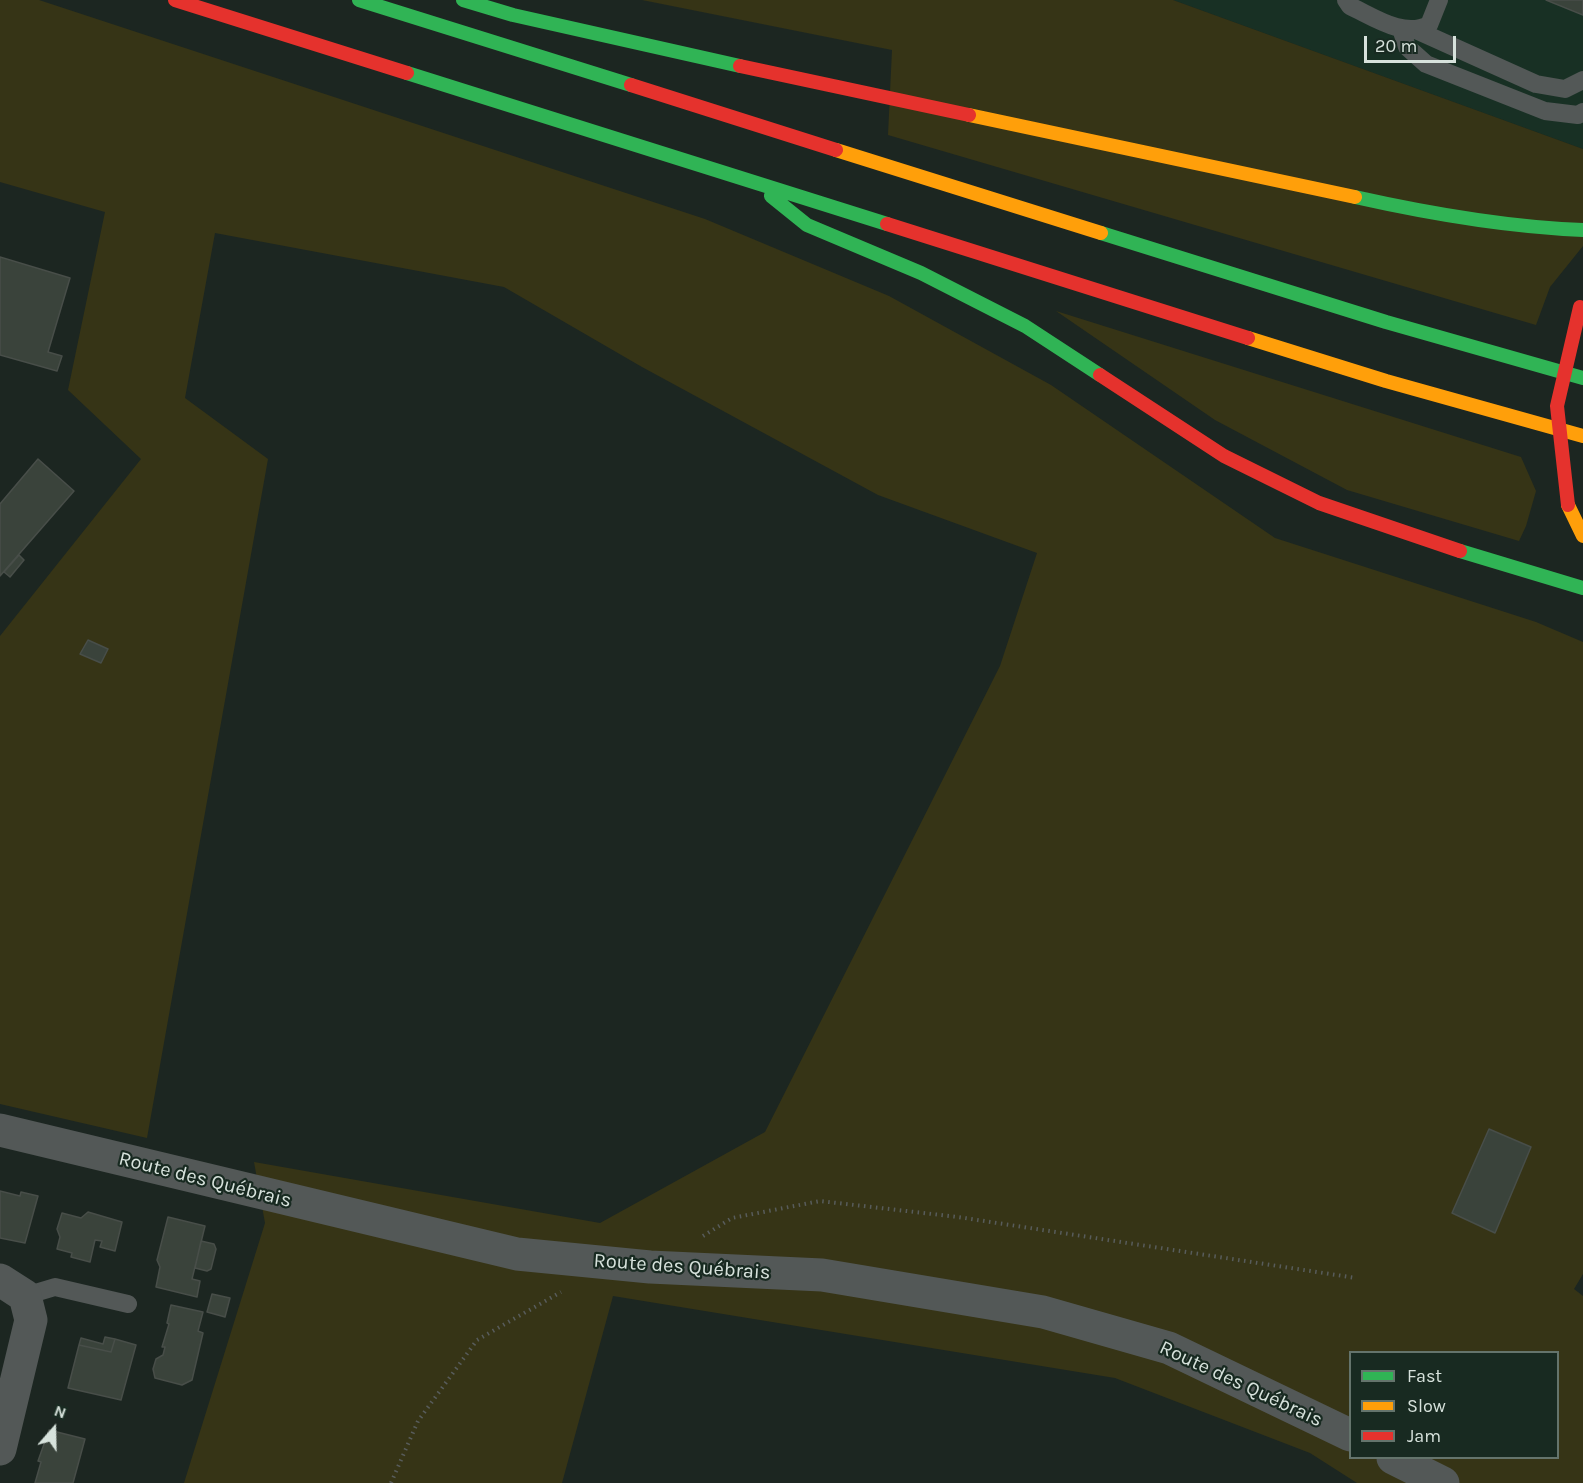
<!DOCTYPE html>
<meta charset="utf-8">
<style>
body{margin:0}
#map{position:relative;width:1583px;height:1483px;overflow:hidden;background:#1c2621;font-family:Karla,sans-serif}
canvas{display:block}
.legend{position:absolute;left:1349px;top:1351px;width:210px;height:108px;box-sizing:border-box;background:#182a21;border:2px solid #64746c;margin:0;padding:8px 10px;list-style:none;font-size:18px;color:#d7e2dc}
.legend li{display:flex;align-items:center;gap:12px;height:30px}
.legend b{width:30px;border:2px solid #64746c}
.north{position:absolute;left:24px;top:1399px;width:60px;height:60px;-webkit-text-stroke:4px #182a21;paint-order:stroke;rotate:20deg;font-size:16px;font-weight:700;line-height:24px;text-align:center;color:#d7e2dc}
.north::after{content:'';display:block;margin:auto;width:21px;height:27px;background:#d7e2dc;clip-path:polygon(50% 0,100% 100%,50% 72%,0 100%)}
.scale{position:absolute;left:1364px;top:36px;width:92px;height:27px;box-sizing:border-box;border:3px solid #d7e2dc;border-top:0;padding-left:8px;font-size:18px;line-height:21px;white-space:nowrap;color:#d7e2dc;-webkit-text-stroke:4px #182a21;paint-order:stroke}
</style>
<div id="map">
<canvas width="1583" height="1483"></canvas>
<ul class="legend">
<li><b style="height:8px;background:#30b455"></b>Fast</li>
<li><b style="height:8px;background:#ff9f0a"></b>Slow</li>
<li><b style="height:8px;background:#e5322d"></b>Jam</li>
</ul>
<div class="north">N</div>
<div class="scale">20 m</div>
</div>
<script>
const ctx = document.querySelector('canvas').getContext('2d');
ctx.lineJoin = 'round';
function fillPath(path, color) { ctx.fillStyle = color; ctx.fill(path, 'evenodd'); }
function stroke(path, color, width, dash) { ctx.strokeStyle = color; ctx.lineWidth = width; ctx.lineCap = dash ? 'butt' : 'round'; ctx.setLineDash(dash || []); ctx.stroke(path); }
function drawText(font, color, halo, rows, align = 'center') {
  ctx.font = font + ' Karla,sans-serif'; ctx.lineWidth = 4.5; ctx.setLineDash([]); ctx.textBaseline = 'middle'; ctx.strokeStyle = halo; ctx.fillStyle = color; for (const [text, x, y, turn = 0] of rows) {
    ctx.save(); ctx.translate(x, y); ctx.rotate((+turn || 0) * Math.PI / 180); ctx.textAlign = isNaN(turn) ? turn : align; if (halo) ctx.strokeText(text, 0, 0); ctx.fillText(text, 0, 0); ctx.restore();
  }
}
const built = new Path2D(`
 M 1173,0 L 1583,0 L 1583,149 Z`);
const green = new Path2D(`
 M 0,0 L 39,0 L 705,219 L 889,296 L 1051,385 L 1275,538 L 1536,622 L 1583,642 L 1583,1274 L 1574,1289 L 1583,1296 L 1583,1483 L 1357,1483 L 1310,1453 L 1115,1378 L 613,1296 L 562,1483 L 184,1483 L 265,1223 L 254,1162 L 600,1223 L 765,1132 L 1000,666 L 1037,553 L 878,495 L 642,367 L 504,287 L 215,233 L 185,398 L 268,459 L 147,1138 L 0,1104 L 0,636 L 141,459 L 68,390 L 105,212 L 0,182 ZM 1350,1352 L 1558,1352 L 1558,1458 L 1350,1458 Z
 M 642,0 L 1173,0 L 1583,149 L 1583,246 L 1550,287 L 1536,325 L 888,135 L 892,50 Z
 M 1056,311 L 1521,457 L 1536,491 L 1526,526 L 1519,541 L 1347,490 L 1215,420 Z`);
const building = new Path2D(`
 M 1546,0 L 1583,0 L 1583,15 Z
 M 0,257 L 70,278 L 48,352 L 62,356 L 57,371 L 0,355 Z
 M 38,459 L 74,491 L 0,576 L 0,504 Z
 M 19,555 L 24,560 L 10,577 L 4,572 Z
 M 88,640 L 108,649 L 101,663 L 80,654 Z
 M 1489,1129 L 1531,1147 L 1495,1233 L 1452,1213 Z
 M 0,1191 L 20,1196 L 21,1192 L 38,1196 L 25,1243 L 0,1238 Z
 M 88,1212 L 122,1222 L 115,1251 L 100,1247 L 102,1241 L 95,1240 L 90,1262 L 71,1257 L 72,1253 L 57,1249 L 60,1237 L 57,1229 L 62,1213 L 81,1218 Z
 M 168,1217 L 205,1226 L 192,1279 L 200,1281 L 197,1297 L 156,1287 L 160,1267 L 157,1260 Z
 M 201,1241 L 214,1244 L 216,1249 L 211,1269 L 207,1271 L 195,1268 Z
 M 212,1294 L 230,1298 L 225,1317 L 207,1312 Z
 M 171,1305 L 203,1312 L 198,1331 L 203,1333 L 192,1380 L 182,1385 L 155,1378 L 153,1369 L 156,1359 L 163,1355 L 165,1347 L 162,1347 L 169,1324 L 167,1323 Z
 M 105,1337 L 115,1339 L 111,1352 L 79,1345 L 81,1338 L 103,1344 Z
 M 115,1339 L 136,1345 L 121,1400 L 68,1388 L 79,1345 L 111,1352 Z
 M 49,1430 L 85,1439 L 73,1483 L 35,1483 L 41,1462 L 38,1461 Z`);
const path = new Path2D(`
 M 703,1236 L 732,1218 L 820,1201 L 958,1217 L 1356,1278
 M 391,1483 L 418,1421 L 477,1340 L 561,1292`);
const lane = new Path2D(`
 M 1346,0 L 1350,6 C 1374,17 1403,38 1429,25 L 1439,0
 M 1401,29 L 1407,47 L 1426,64 L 1545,111 L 1578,115 L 1583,112
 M 1416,30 L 1536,84 L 1565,89 L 1583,80
 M 25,1296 L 55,1287 L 128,1304`);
const street = new Path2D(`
 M 0,1130 L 517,1254 L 650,1267 L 822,1275 L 1043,1312 L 1169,1348 L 1350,1435
 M 0,1280 L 25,1296 L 31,1320 L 0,1449
 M 1393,1458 L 1443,1483`);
const fast = new Path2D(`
 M 359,0 L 631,85
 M 463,0 L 513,15 L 740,66
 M 407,73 L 887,224
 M 771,196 L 807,225 L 921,273 L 1025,326 L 1100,375
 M 1355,197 C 1431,214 1505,227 1583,230
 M 1101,233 L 1386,322 L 1583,378
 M 1460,551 L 1583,588`);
const slow = new Path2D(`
 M 969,115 L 1355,197
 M 836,150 L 1101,233
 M 1248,338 L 1386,381 L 1583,436
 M 1568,505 L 1583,536`);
const jam = new Path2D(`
 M 175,0 L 407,73
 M 740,66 L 969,115
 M 631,85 L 836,150
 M 887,224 L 1248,338
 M 1100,375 L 1224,456 L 1319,503 L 1460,551`);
const jamBridge = new Path2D(`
 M 1568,505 L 1557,406 L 1580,307`);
const streetNames = [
 ["Route des Québrais",205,1180,14],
 ["Route des Québrais",682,1267,4],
 ["Route des Québrais",1241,1384,25]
];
fillPath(built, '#183024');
fillPath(green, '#363416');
fillPath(building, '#3a433b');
stroke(building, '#484e49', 1.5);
stroke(path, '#585c5b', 4, [1.5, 4.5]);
stroke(lane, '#535857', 18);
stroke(street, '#535857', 33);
stroke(fast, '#30b455', 14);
stroke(slow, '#ff9f0a', 14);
stroke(jam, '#e5322d', 14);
stroke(jamBridge, '#e5322d', 14);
drawText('20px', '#d7e2dc', '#182a21', streetNames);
</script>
